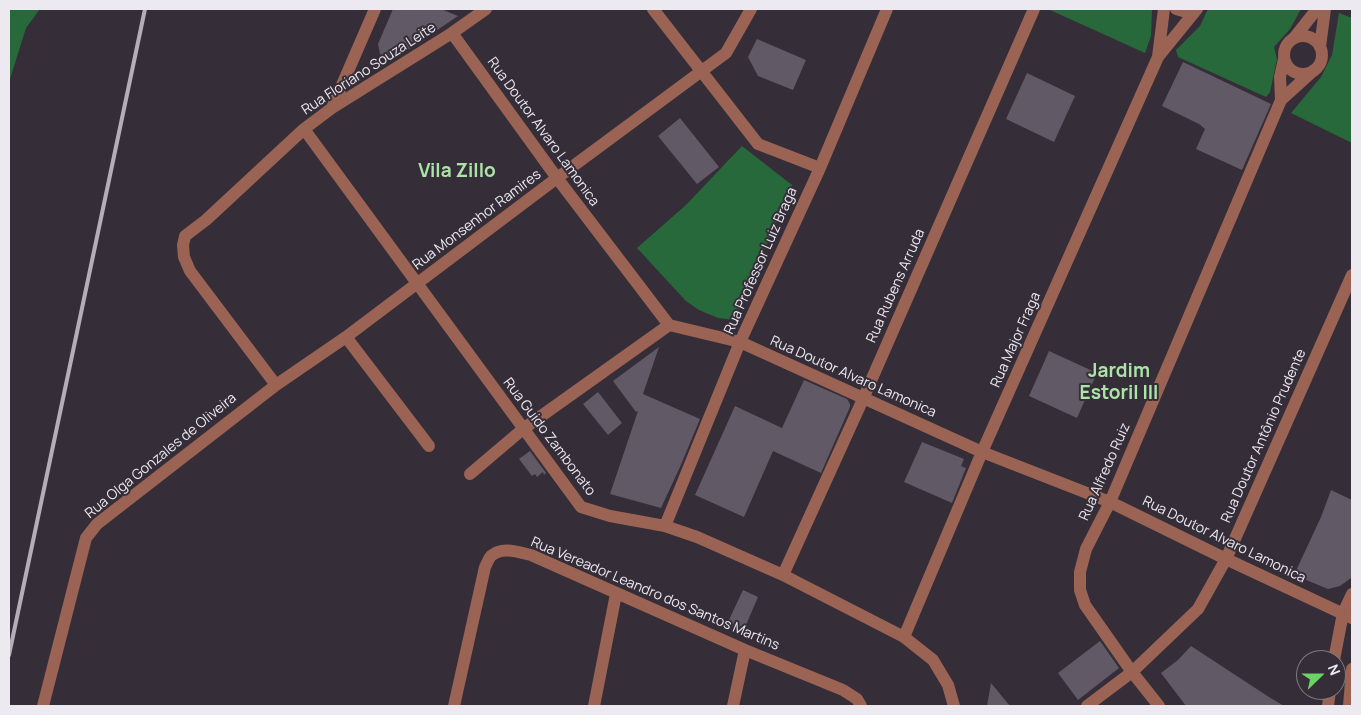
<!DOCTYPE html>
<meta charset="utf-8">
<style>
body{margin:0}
#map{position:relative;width:1361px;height:715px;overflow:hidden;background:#352e39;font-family:Manrope,sans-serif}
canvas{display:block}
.frame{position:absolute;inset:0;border:10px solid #ede9f0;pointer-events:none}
.north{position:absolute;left:1296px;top:650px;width:50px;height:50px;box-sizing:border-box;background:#352e39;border:1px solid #7f7982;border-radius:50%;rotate:68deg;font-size:14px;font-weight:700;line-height:20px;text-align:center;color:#ede9f0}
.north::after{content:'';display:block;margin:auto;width:18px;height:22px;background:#6bd363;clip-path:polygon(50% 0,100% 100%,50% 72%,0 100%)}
</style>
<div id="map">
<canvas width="1361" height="715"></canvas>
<div class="frame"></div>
<div class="north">N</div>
</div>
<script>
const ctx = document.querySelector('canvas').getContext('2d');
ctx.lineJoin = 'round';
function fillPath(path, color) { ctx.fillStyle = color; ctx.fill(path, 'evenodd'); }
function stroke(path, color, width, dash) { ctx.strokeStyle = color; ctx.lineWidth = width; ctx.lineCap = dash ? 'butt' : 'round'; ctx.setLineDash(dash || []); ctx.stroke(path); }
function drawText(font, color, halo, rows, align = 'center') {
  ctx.font = font + ' Manrope,sans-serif'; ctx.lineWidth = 4; ctx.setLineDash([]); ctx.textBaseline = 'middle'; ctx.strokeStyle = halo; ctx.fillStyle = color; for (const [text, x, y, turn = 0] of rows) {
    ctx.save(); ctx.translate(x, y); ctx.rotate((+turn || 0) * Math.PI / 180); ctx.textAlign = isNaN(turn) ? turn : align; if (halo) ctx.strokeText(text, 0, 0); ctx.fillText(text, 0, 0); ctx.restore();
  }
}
const green = new Path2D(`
 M 9,9 L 40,9 L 26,28 L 9,82 Z
 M 1051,9 L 1152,9 L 1151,36 L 1145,53 L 1050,10 Z
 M 1208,9 L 1301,9 L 1290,29 L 1274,47 L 1277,59 L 1270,92 L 1266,97 L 1178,57 L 1176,50 L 1200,26 Z
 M 1339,13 L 1352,18 L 1352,143 L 1291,113 L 1321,77 L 1332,55 Z
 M 742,146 L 792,185 L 735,320 L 718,318 L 699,310 L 686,301 L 637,248 L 687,204 Z`);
const building = new Path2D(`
 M 393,9 L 441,9 L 458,16 L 396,58 L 388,59 L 380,54 L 378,44 Z
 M 757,39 L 806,60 L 793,90 L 758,76 L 748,57 Z
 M 1183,62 L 1271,104 L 1242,170 L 1196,149 L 1205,129 L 1199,124 L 1162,106 Z
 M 1027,73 L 1075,96 L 1054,142 L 1006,119 Z
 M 680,118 L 719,167 L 697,184 L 658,136 Z
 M 659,347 L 643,394 L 700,419 L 680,467 L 661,508 L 610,494 L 638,411 L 636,412 L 613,381 Z
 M 1049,351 L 1097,373 L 1077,418 L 1029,396 Z
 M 804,380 L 847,399 L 850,404 L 850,407 L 821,473 L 773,451 L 744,517 L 695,495 L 735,406 L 782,428 Z
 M 598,392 L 622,423 L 608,435 L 583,404 Z
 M 922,442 L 964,459 L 961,466 L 966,468 L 952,503 L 904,482 Z
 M 530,451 L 546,473 L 544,475 L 543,472 L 537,477 L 535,474 L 532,476 L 519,459 Z
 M 1331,490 L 1352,500 L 1352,575 L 1351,578 L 1340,586 L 1328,589 L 1294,575 L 1321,517 Z
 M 743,590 L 758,597 L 743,632 L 727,624 Z
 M 1100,641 L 1119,668 L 1078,700 L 1058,673 Z
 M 1191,646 L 1269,697 L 1284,706 L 1186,706 L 1161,673 L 1178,660 Z
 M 991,683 L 1010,706 L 987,706 Z`);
const minor = new Path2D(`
 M 653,9 L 758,144 L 820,168
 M 1176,9 L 1193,14
 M 452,33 L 557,178 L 669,325 L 740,342 L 982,452 L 1110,502 L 1226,559 L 1352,618
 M1284 55a19 19 0 1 1 38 0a19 19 0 1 1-38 0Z
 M 1294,38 L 1317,9
 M 1320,47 L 1325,9
 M 1158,57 L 1164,9
 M 1281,100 L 1280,77 L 1284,59
 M 332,108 L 375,9
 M 304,129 L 581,507 L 610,516 L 665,526 L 697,537 L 783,575 L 904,637 L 933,660 L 948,685 L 954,706
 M 346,337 L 429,446
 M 276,385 L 190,271 L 184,257 L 183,245 L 185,236 L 206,220 L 304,129 L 332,108 L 452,33 L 486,9
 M 470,474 L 523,429 L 669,325
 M 665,526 L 740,342 L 820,168 L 887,9
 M 783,575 L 863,399 L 1034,9
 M 904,637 L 982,452 L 1158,57 L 1197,9
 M 1334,660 L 1343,613 L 1352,594
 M 43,706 L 86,538 L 97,524 L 276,385 L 346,337 L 557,178 L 726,53 L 751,9
 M 454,706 L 485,567 C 487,564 488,559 491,556 C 502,546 518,552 531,555 L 745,650 L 843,690 L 857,699 L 861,706
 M 594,706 L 616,594
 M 733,706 L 745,650
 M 1087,706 L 1132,672 L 1198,609 L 1226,559 L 1352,275
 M 1159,706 L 1132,672 L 1085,605 L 1080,590 L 1080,572 L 1086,549 L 1110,502 L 1281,100 L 1314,70
 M 1328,706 L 1330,690
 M 1349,706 L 1352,669`);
const rail = new Path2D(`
 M 9,655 L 145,9`);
const streetNames = [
 ["Rua Floriano Souza Leite",369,69,-33],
 ["Rua Doutor Alvaro Lamonica",543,132,54],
 ["Rua Monsenhor Ramires",477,220,-37],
 ["Rua Professor Luiz Braga",761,261,-66],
 ["Rua Rubens Arruda",896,286,-66],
 ["Rua Major Fraga",1016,340,-66],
 ["Rua Doutor Alvaro Lamonica",853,377,24],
 ["Rua Doutor Antônio Prudente",1264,436,-66],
 ["Rua Guido Zambonato",549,437,53],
 ["Rua Olga Gonzales de Oliveira",161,456,-39],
 ["Rua Alfredo Ruiz",1105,472,-66],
 ["Rua Doutor Alvaro Lamonica",1224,540,26],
 ["Rua Vereador Leandro dos Santos Martins",655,594,23]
];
const districtNames = [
 ["Vila Zillo",457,172],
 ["Jardim",1119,372],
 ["Estoril III",1119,394]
];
fillPath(green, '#28693b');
fillPath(building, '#615965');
stroke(minor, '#9a6353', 12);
stroke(rail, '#b3aeb7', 4);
drawText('14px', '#ede9f0', '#352e39', streetNames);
drawText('bold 19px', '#ace4a7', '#352e39', districtNames);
</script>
